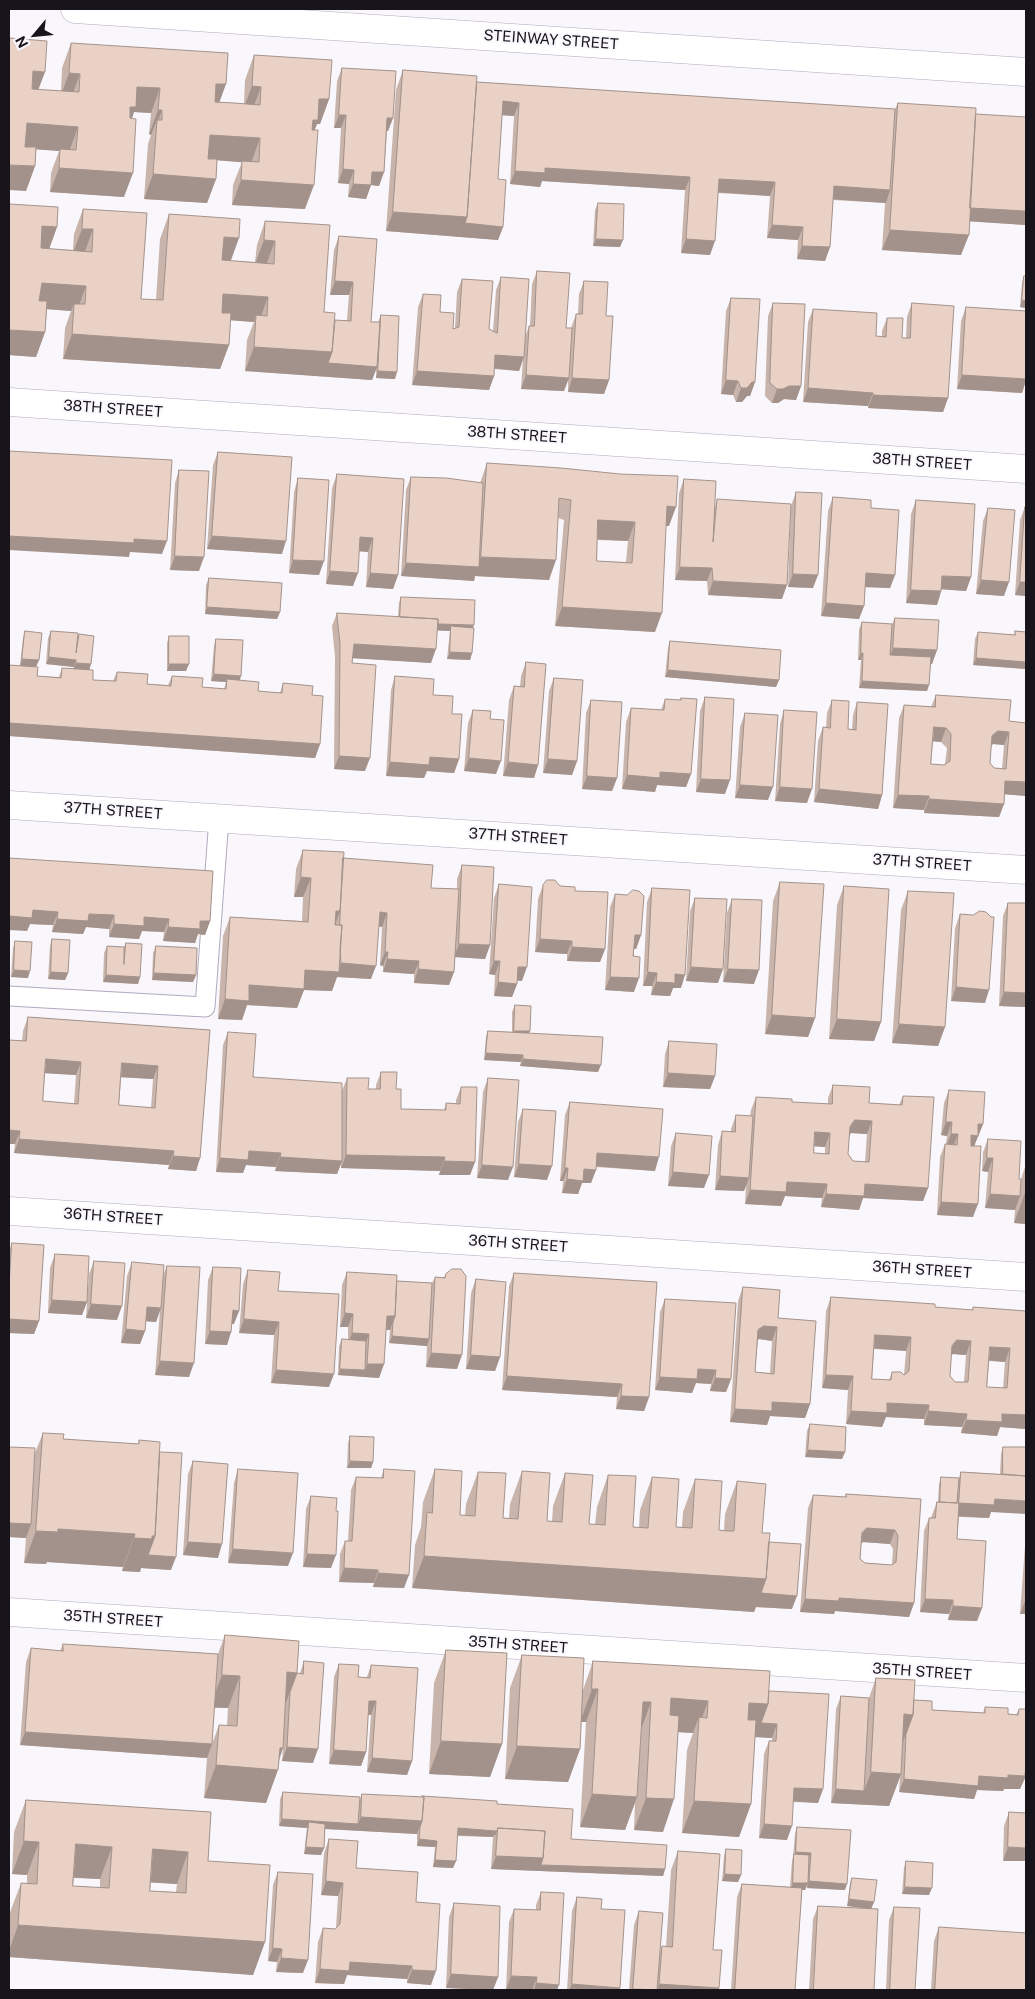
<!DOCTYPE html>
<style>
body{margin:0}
#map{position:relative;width:1035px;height:1999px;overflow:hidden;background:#f9f7fc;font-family:"Public Sans",sans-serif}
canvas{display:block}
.frame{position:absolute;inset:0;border:10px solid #17141c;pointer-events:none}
.north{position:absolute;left:10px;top:10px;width:50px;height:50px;-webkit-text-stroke:4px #f9f7fc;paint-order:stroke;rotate:242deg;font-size:14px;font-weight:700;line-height:20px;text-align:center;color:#17141c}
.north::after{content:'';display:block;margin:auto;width:18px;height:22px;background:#17141c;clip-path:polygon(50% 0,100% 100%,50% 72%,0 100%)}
</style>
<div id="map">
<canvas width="1035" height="1999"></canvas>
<div class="frame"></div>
<div class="north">N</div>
</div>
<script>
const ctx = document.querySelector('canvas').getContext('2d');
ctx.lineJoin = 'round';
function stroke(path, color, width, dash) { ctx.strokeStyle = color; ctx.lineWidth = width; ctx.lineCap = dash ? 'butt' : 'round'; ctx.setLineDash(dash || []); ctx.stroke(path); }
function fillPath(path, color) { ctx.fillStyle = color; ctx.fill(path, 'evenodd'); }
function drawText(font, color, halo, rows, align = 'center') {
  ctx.font = font + ' "Public Sans",sans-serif'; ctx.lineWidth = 4; ctx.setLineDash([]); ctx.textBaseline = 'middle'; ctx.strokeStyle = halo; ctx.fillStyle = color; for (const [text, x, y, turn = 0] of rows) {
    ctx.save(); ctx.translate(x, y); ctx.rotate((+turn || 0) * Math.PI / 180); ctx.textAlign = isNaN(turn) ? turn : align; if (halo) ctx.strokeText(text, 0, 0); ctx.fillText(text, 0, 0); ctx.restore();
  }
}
const service = new Path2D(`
 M 9,996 L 205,1007 L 219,818`);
const minor = new Path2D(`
 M 9,402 L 1026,469
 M 9,805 L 1026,870
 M 9,1211 L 1026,1277
 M 9,1612 L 1026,1678`);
const tertiary = new Path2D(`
 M 75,9 L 1026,72`);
const wall = new Path2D(`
 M 71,43 L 220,102 L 244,104 L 245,80 L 254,55 L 329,99 L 320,124 L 317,124 L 314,130 L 305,209 L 232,205 L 233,185 L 242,162 L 217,160 L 216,179 L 207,203 L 144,199 L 148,144 L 151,135 L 149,134 L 151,113 L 134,112 L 132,118 L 124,197 L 50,192 L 51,173 L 59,151 L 36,149 L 35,166 L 26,191 L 38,90 L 61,91 L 62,68 Z
 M 342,68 L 393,118 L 388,131 L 387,131 L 384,172 L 379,186 L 371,185 L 366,199 L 348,197 L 349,184 L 338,183 L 341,128 L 334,128 L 337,81 Z
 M 403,70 L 477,82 L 895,109 L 898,103 L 976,114 L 1026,225 L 969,221 L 961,255 L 882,250 L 885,203 L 833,200 L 830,247 L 825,261 L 797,259 L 798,240 L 767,238 L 770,196 L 718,193 L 710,255 L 681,253 L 685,190 L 542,181 L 540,187 L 510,184 L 514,116 L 502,115 L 498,179 L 503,227 L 498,240 L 386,231 L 396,90 Z
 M 598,203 L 620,247 L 593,246 L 595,210 Z
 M 9,204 L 57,227 L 49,249 L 73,250 L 74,234 L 83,209 L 141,299 L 156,300 L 160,239 L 169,214 L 231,261 L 255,262 L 257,245 L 265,221 L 324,312 L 335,320 L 347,320 L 349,295 L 330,295 L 334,250 L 339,236 L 371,322 L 378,322 L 381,315 L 395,379 L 376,378 L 376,370 L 372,380 L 245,371 L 247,340 L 254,322 L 230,320 L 229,345 L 220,369 L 63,359 L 65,328 L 71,311 L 47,309 L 45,332 L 36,357 L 9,355 Z
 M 537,271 L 566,328 L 571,328 L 576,314 L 578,314 L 579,294 L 584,281 L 606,316 L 609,380 L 604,394 L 568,392 L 568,379 L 564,391 L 521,389 L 523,359 L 519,371 L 494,369 L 494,376 L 489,390 L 412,385 L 418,307 L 423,294 L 440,312 L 453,329 L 455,328 L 457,292 L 462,279 L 489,329 L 493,331 L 496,290 L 501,277 L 525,337 L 529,326 L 530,326 L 532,284 Z
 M 1024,276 L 1026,276 L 1026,308 L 1020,307 L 1022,283 Z
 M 731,298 L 755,382 L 750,396 L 747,396 L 742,402 L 736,402 L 733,395 L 721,394 L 726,311 Z
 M 773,303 L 801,386 L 796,400 L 784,399 L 778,403 L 772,403 L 765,396 L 768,316 Z
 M 912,303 L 948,398 L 943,412 L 868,408 L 868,406 L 803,402 L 808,322 L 813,309 L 876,336 L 882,337 L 882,331 L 887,318 L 902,338 L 906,338 L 907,317 Z
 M 966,307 L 1026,379 L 1022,393 L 957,389 L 961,321 Z
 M 218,452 L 282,554 L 207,549 L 213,465 Z
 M 487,463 L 669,526 L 666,526 L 655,632 L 555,626 L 564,520 L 558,518 L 549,580 L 475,576 L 474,581 L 401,576 L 406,490 L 411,477 L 480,483 ZM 597,540 L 628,541 L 626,562 L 597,561 Z
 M 179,470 L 199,571 L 170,570 L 175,483 Z
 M 337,474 L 398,575 L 393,589 L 366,587 L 368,552 L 359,551 L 353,586 L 326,584 L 332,488 Z
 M 298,478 L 319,575 L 289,573 L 294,492 Z
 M 684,479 L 715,507 L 717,499 L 782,599 L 708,595 L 707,581 L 675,580 L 679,493 Z
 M 796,492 L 813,588 L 788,587 L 791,506 Z
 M 833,497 L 871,508 L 895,575 L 890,588 L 865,587 L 864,606 L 859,619 L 821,616 L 828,511 Z
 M 916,500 L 971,577 L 966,591 L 942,589 L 937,605 L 906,603 L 911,514 Z
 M 1025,507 L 1026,596 L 1015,595 L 1020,520 Z
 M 988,508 L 1004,596 L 976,594 L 983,521 Z
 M 209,578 L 280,612 L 277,619 L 205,614 L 206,585 Z
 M 401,597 L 473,628 L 472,653 L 470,660 L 447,659 L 450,631 L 437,630 L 431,663 L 353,658 L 352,663 L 365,771 L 334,769 L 335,657 L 332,626 L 337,613 L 398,617 L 399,603 Z
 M 895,618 L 937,650 L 932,664 L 931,664 L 927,691 L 859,688 L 861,660 L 858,660 L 859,629 L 862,622 L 892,624 Z
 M 25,631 L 39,660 L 36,666 L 37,676 L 59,677 L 62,668 L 73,669 L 74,667 L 46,664 L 48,638 L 51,631 L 77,639 L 79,634 L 93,680 L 113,681 L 117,672 L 147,684 L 168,685 L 172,676 L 202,687 L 224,689 L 226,682 L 211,681 L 214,646 L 216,639 L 240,680 L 258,691 L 280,693 L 283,683 L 312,695 L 320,744 L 315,758 L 9,736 L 9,665 L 20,665 L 23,638 Z
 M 1015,631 L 1026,632 L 1026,669 L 973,665 L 975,639 L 978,632 L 1014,635 Z
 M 169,636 L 186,671 L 167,671 L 167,643 Z
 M 670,641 L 779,680 L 776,687 L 665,677 L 668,648 Z
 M 526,662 L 538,765 L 534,778 L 503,776 L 509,700 L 514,686 L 520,687 L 521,676 Z
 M 395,676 L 433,695 L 452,714 L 459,759 L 454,773 L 427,771 L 424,778 L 386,776 L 391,690 Z
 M 554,678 L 577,761 L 572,775 L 543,773 L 549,691 Z
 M 936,695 L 1009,721 L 1026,723 L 1026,796 L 1004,794 L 1004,804 L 999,817 L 924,813 L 924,810 L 893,808 L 899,718 L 904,705 L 931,707 ZM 933,741 L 941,742 L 947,748 L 945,764 L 944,765 L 931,764 ZM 993,744 L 1004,745 L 1002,769 L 994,768 L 990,763 L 991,746 Z
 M 705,697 L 725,794 L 696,792 L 700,711 Z
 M 681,698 L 691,774 L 686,787 L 657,785 L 655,792 L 622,789 L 626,722 L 631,708 L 661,710 L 665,699 L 680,700 Z
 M 591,700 L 617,778 L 612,791 L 582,789 L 586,713 Z
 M 832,700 L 848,729 L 852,729 L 853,715 L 857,702 L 882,795 L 878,809 L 814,802 L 818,741 L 823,727 L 826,728 L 827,713 Z
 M 473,710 L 490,719 L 496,774 L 464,771 L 468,723 Z
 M 784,710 L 807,803 L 775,801 L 780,724 Z
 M 745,713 L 768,800 L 735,798 L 740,727 Z
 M 303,850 L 343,858 L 431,888 L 457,889 L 457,879 L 462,865 L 490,945 L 485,959 L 455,957 L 454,972 L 449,985 L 414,983 L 414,974 L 383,972 L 383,966 L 380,965 L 382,927 L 379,926 L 371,979 L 337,977 L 332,991 L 304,990 L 297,1008 L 247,1005 L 242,1020 L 218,1019 L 223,936 L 230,917 L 302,921 L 303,897 L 294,897 L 296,869 Z
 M 9,858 L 210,921 L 205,935 L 198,934 L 195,943 L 163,941 L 164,932 L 142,931 L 139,939 L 109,937 L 109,929 L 86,927 L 83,934 L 52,932 L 53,925 L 30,924 L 27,931 Z
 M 780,882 L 815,1018 L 808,1037 L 765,1034 L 773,901 Z
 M 499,884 L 522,981 L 517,980 L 517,984 L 512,997 L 494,996 L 495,975 L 489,974 L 494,898 Z
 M 543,885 L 560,886 L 575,891 L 605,949 L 600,962 L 567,961 L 567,954 L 535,952 L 538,899 Z
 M 844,886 L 881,1022 L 874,1041 L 829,1039 L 837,905 Z
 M 652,888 L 681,988 L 673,988 L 670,996 L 651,995 L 652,986 L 643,986 L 647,902 Z
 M 908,891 L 945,1027 L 938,1046 L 892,1043 L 901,910 Z
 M 615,894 L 641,935 L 636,949 L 634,949 L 634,992 L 605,990 L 610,907 Z
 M 695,898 L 718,983 L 686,981 L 690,911 Z
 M 732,899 L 754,984 L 723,982 L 727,913 Z
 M 1008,903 L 1026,903 L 1026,1007 L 999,1006 L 1003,916 Z
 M 960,914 L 991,917 L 985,1003 L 951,1001 L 955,928 Z
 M 52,939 L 68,973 L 65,980 L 48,979 L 50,946 Z
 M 15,941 L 28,978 L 11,977 L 13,948 Z
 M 126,943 L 140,977 L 138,984 L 103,982 L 104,953 L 107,946 L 124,947 Z
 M 156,946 L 196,975 L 193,982 L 152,980 L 153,953 Z
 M 515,1005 L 529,1033 L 598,1072 L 520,1066 L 521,1062 L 484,1060 L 486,1037 L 488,1031 L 512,1032 L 512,1012 Z
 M 28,1017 L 210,1030 L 200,1158 L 196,1171 L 168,1169 L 169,1165 L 14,1153 L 15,1144 L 9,1144 L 9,1040 L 22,1041 L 23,1031 ZM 45,1073 L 76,1075 L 74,1104 L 43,1101 ZM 121,1077 L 153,1079 L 151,1108 L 119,1105 Z
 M 228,1032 L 253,1077 L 342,1119 L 342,1091 L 347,1078 L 368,1089 L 376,1089 L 376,1085 L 381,1072 L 396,1089 L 401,1109 L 444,1110 L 446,1103 L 456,1104 L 456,1100 L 461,1087 L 475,1162 L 470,1175 L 439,1175 L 440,1171 L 341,1168 L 341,1164 L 337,1174 L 275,1171 L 276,1167 L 246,1165 L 243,1173 L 216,1172 L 223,1045 Z
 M 669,1041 L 715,1076 L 710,1089 L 663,1087 L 665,1054 Z
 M 488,1078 L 508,1180 L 477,1178 L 483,1092 Z
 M 833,1085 L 869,1103 L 899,1105 L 903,1096 L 928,1188 L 923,1201 L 863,1198 L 859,1210 L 821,1207 L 822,1198 L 785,1196 L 781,1206 L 745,1204 L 746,1186 L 744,1191 L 715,1190 L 718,1145 L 722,1131 L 731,1132 L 731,1129 L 736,1115 L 750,1116 L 751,1110 L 756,1097 L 792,1102 L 828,1104 L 828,1098 ZM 851,1133 L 867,1134 L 865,1162 L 853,1161 L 848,1154 L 849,1135 ZM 814,1146 L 825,1147 L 825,1154 L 814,1153 Z
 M 949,1090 L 983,1124 L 978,1137 L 977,1137 L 974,1146 L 973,1217 L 937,1215 L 940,1157 L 945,1144 L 946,1144 L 947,1136 L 941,1135 L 944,1103 Z
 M 570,1102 L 655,1171 L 596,1167 L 596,1170 L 591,1183 L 582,1183 L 578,1194 L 562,1193 L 563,1181 L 560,1181 L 565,1115 Z
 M 523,1109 L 547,1180 L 514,1177 L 518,1122 Z
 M 676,1133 L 704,1188 L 668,1186 L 671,1146 Z
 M 988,1139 L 1019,1179 L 1021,1179 L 1026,1164 L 1026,1224 L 1014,1223 L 1015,1210 L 985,1208 L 988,1172 L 982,1171 L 983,1152 Z
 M 12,1243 L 39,1321 L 34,1334 L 9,1333 L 9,1251 Z
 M 55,1254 L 87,1302 L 82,1315 L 48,1313 L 50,1268 Z
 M 94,1261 L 117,1320 L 86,1318 L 89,1274 Z
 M 132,1262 L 163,1276 L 167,1266 L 189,1377 L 155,1375 L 160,1310 L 156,1322 L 146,1321 L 145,1331 L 140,1344 L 121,1343 L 127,1276 Z
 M 213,1267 L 234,1324 L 232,1324 L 231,1332 L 227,1345 L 205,1344 L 208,1280 Z
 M 248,1270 L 329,1387 L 271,1383 L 274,1335 L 239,1333 L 243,1284 Z
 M 347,1272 L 397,1281 L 432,1283 L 435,1277 L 444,1277 L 446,1274 L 457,1369 L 426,1367 L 427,1345 L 427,1346 L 389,1343 L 390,1329 L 390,1330 L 386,1330 L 384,1364 L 379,1378 L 338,1375 L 339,1346 L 342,1339 L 348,1340 L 348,1327 L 340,1327 L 342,1285 Z
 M 514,1273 L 649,1397 L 644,1411 L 616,1409 L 617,1397 L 502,1390 L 509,1286 Z
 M 476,1279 L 500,1357 L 495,1371 L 466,1369 L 471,1293 Z
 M 743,1287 L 778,1318 L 810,1404 L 805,1418 L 770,1416 L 767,1425 L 730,1422 L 738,1301 ZM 759,1339 L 772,1341 L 770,1373 L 755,1372 L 758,1340 Z
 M 831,1297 L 935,1307 L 972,1310 L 973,1307 L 1026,1311 L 1026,1429 L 1000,1427 L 997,1436 L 961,1433 L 962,1427 L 924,1425 L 924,1419 L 886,1417 L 882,1427 L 846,1424 L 848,1390 L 822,1388 L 826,1311 ZM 874,1349 L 906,1351 L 904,1375 L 892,1372 L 889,1380 L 872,1379 ZM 953,1354 L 966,1355 L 964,1382 L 955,1382 L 950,1376 L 951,1355 ZM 989,1361 L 1005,1362 L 1003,1388 L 987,1387 Z
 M 665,1299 L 731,1379 L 726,1392 L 710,1391 L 711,1384 L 696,1383 L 692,1393 L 655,1390 L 660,1312 Z
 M 810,1424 L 845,1452 L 842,1459 L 805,1457 L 807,1431 Z
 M 43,1433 L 63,1439 L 138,1444 L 139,1440 L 160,1452 L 171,1570 L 141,1568 L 140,1572 L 122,1571 L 123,1567 L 47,1562 L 46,1564 L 24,1563 L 26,1538 L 9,1537 L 35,1453 Z
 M 350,1436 L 373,1462 L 371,1468 L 347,1468 L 348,1443 Z
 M 1003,1447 L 1026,1447 L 991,1512 L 989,1518 L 959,1517 L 957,1539 L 982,1608 L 977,1621 L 948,1620 L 949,1614 L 920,1612 L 924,1531 L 929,1518 L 931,1518 L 932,1515 L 937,1502 L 938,1502 L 939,1484 L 941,1477 L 959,1478 L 961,1472 L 1000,1474 L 1001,1454 Z
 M 193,1461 L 218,1558 L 183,1555 L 188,1474 Z
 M 238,1469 L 288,1566 L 228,1563 L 234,1483 Z
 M 384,1469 L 404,1588 L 373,1587 L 374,1583 L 339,1582 L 340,1554 L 345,1541 L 348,1541 L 351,1490 L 356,1477 L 381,1478 Z
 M 435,1469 L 460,1515 L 465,1515 L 466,1504 L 478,1472 L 503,1518 L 509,1518 L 510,1504 L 522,1471 L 547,1521 L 552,1522 L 553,1506 L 565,1473 L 589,1524 L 595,1525 L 597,1507 L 608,1475 L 633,1527 L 639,1528 L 640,1510 L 652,1477 L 676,1527 L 682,1527 L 683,1512 L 695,1479 L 719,1530 L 724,1530 L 725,1514 L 737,1481 L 762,1533 L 769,1542 L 792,1609 L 756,1607 L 754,1612 L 412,1588 L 415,1545 L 421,1527 L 423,1502 Z
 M 846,1494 L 921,1499 L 914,1603 L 909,1617 L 835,1611 L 834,1614 L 800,1612 L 808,1508 L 813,1495 L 845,1497 ZM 863,1542 L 890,1544 L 893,1549 L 892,1565 L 865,1563 L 860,1559 L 861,1543 Z
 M 311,1496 L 331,1568 L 303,1567 L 306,1509 Z
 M 1026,1532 L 1026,1614 L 1020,1614 Z
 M 225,1635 L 297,1673 L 300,1673 L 304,1661 L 313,1763 L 282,1761 L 283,1748 L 266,1803 L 204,1798 L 207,1758 L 20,1745 L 26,1662 L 31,1648 L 60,1651 L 63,1644 L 218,1654 ZM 214,1708 L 228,1708 L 227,1726 L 219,1725 L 212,1744 Z
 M 446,1650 L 502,1744 L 490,1777 L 429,1774 L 434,1683 Z
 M 522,1655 L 583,1690 L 593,1661 L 769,1691 L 823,1789 L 818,1803 L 793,1802 L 787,1840 L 759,1838 L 764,1754 L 769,1741 L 772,1741 L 772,1738 L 755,1737 L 751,1804 L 739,1837 L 682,1833 L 687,1750 L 693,1733 L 678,1732 L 663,1832 L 634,1830 L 635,1803 L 625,1830 L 580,1827 L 586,1722 L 581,1722 L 580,1749 L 568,1782 L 505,1779 L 510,1688 Z
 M 339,1664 L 358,1677 L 367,1677 L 371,1665 L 412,1761 L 407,1775 L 367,1772 L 371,1715 L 368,1714 L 366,1752 L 361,1766 L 329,1764 L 334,1677 Z
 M 876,1678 L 932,1710 L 983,1713 L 985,1707 L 1008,1714 L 1016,1715 L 1019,1709 L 1026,1709 L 1026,1778 L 1025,1778 L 1020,1789 L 1004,1789 L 1003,1791 L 977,1790 L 974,1799 L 899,1792 L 900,1777 L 889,1806 L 831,1803 L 836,1709 L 841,1696 L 869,1698 Z
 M 283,1792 L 360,1800 L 362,1794 L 497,1804 L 571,1839 L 665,1869 L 663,1876 L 491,1869 L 493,1837 L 457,1836 L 456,1861 L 453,1868 L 433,1867 L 435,1847 L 417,1846 L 417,1834 L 325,1829 L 324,1848 L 321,1855 L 304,1854 L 307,1828 L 279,1826 L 280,1799 Z
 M 26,1800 L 211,1812 L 208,1861 L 265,1942 L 253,1975 L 9,1957 L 9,1915 L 21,1883 L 27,1883 L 27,1875 L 12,1874 L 14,1832 ZM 74,1878 L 100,1879 L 100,1888 L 73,1886 ZM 151,1882 L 177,1884 L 176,1892 L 150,1891 Z
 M 1009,1812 L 1026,1813 L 1003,1861 L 1004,1826 Z
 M 797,1827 L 845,1890 L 807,1888 L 807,1885 L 805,1890 L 802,1890 L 795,1990 L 731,1990 L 737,1897 L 742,1884 L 790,1887 L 792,1861 L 793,1857 L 795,1834 Z
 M 329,1839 L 356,1868 L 416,1902 L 431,1985 L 407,1983 L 407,1979 L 347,1975 L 344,1984 L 315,1983 L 318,1942 L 323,1928 L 335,1929 L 336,1928 L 338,1896 L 321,1895 L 324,1853 Z
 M 726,1849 L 741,1875 L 738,1882 L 722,1881 L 724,1856 Z
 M 678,1851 L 713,1950 L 719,1988 L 719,1990 L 629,1990 L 634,1925 L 639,1911 L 660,1952 L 662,1946 L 666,1947 L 671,1870 Z
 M 906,1861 L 929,1895 L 902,1894 L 904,1868 Z
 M 278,1872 L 303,1973 L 276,1972 L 277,1962 L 268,1961 L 273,1885 Z
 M 852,1878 L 874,1902 L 871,1909 L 874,1990 L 809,1990 L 813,1919 L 818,1906 L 865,1908 L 847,1906 L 850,1884 Z
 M 541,1892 L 559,1985 L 557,1990 L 506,1990 L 509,1922 L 514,1909 L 536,1910 L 536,1905 Z
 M 577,1897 L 601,1909 L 620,1988 L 619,1990 L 567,1990 L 572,1911 Z
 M 454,1903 L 498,1977 L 493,1990 L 446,1988 L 449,1917 Z
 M 894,1907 L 915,1990 L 886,1990 L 889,1920 Z
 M 939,1927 L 1026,1990 L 931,1990 L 934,1941 Z`);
const shadedWall = new Path2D(`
 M 33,71 L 45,72 L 36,96 L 24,95 Z
 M 69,73 L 80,74 L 71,98 L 60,98 Z
 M 216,84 L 226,84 L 217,109 L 207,108 Z
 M 252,86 L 261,87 L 252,111 L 243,110 Z
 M 137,87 L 160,88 L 151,113 L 134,112 L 127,132 L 122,131 Z
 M 319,99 L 329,99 L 320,124 L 317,124 L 309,145 L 304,144 Z
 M 503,101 L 519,103 L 514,116 L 498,115 Z
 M 158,110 L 162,110 L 156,127 L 157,120 L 151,135 L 149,134 Z
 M 339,115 L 346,115 L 341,128 L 334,128 Z
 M 387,118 L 393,118 L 388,131 L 382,131 Z
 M 27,123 L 78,127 L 69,152 L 60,149 L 59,151 L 18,148 Z
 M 210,135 L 260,138 L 251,163 L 201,159 Z
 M 9,165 L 35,166 L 26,191 L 9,190 Z
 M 59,168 L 133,173 L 124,197 L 50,192 Z
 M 545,168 L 690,177 L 685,190 L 542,181 L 540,187 L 510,184 L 515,171 Z
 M 343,169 L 354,170 L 349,184 L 338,183 Z
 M 372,172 L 384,172 L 379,186 L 371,185 L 366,199 L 348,197 L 353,184 Z
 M 153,174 L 216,179 L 207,203 L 144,199 Z
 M 719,179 L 775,182 L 770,196 L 714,192 Z
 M 241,180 L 314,185 L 305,209 L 232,205 Z
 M 834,186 L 890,190 L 886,203 L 829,199 Z
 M 969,207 L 1026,211 L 1026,225 L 964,221 Z
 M 393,212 L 467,217 L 503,227 L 498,240 L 386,231 Z
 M 772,225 L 803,227 L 798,240 L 767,238 Z
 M 42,226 L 57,227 L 48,252 L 33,251 Z
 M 82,229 L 93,229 L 84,254 L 73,253 Z
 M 890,230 L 969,235 L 961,255 L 882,250 Z
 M 224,237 L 239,238 L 230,263 L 215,262 Z
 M 596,239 L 623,240 L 620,247 L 593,246 Z
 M 686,239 L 715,241 L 710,255 L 681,253 Z
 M 264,240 L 275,241 L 266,265 L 255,264 Z
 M 802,246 L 830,247 L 825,261 L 797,259 Z
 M 335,281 L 353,282 L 349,295 L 330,295 Z
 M 42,283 L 86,286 L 77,311 L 74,304 L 71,311 L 33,308 Z
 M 223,294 L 268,297 L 259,322 L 256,315 L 254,322 L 214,319 Z
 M 1022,300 L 1026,301 L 1026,308 L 1020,307 Z
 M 9,330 L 45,332 L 36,357 L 9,355 Z
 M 72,334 L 229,345 L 220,369 L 63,359 Z
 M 254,347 L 332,352 L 377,367 L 372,380 L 245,371 Z
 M 495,355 L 524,357 L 519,371 L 490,368 Z
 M 378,371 L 397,372 L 395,379 L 376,378 Z
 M 417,371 L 494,376 L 489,390 L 412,385 Z
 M 526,375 L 569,378 L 564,391 L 521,389 Z
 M 962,375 L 1026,379 L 1026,381 L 1022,393 L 957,389 Z
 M 572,378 L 609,380 L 604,394 L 568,392 Z
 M 726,380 L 738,381 L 733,395 L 721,394 Z
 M 752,382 L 755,382 L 750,396 L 747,396 L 742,402 L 736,402 L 741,388 Z
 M 789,386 L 801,386 L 796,400 L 784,399 L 778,403 L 772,403 L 777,389 Z
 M 808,388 L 873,393 L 868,406 L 803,402 Z
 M 873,395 L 948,398 L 943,412 L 868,408 Z
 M 667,506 L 676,507 L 669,526 L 660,526 Z
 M 598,520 L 635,522 L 628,541 L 591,539 Z
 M 9,536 L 134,539 L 167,541 L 162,554 L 130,552 L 129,557 L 9,550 Z
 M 212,536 L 286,541 L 282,554 L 207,549 Z
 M 360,537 L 373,538 L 368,552 L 355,551 Z
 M 175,556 L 204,557 L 199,571 L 170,570 Z
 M 481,557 L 556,560 L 549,580 L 475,576 L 474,581 L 401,576 L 406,563 L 477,567 Z
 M 293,560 L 324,561 L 319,575 L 289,573 Z
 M 680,567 L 712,568 L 707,581 L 675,580 Z
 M 330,571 L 358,573 L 353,586 L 326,584 Z
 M 370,573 L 398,575 L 393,589 L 366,587 Z
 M 866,573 L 895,575 L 890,588 L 862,587 Z
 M 793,574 L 818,575 L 813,588 L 788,587 Z
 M 942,576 L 971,577 L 966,591 L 937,589 Z
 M 981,580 L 1009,582 L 1004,596 L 976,594 Z
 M 713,581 L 787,585 L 782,599 L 708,595 Z
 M 1020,582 L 1026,582 L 1026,596 L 1015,595 Z
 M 911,590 L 941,591 L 937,605 L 906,603 Z
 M 826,603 L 864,606 L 859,619 L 821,616 Z
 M 207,607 L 280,612 L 277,619 L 205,614 Z
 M 562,607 L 662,613 L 655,632 L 555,626 Z
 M 400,622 L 474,625 L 471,632 L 451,626 L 450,631 L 397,629 Z
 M 354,644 L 436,649 L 431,663 L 349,658 Z
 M 893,648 L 937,650 L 932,664 L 888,661 Z
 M 450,652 L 472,653 L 470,660 L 447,659 Z
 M 861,653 L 863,653 L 861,660 L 858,660 Z
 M 49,657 L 76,660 L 74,667 L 46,664 Z
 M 976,658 L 1026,662 L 1026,669 L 973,665 Z
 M 22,659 L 39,660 L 36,667 L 20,666 Z
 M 76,663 L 91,664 L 89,671 L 73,670 Z
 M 169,664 L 189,664 L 186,671 L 167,671 Z
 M 668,670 L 779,680 L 776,687 L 665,677 Z
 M 214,674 L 241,676 L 239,683 L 227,679 L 226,682 L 211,681 Z
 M 862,681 L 929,685 L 927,691 L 859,688 Z
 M 9,723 L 320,744 L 315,758 L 9,736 Z
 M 934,727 L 946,728 L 941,742 L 929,741 Z
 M 998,731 L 1009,732 L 1004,745 L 993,744 L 987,750 L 992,736 Z
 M 339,756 L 370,758 L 365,771 L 334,769 Z
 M 430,757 L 459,759 L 454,773 L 427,771 L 424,778 L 386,776 L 390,762 Z
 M 469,758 L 501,761 L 496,774 L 464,771 Z
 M 548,759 L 577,761 L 572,775 L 543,773 Z
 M 508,762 L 538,765 L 534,778 L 503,776 Z
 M 660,772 L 691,774 L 686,787 L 657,785 L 655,792 L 622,789 L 627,775 Z
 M 587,776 L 617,778 L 612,791 L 582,789 Z
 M 701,779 L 730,780 L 725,794 L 696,792 Z
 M 1005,781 L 1026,782 L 1026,796 L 1001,794 Z
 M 740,785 L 773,787 L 768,800 L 735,798 Z
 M 780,787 L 812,789 L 807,803 L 775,801 Z
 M 819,789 L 882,795 L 878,809 L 814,802 Z
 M 898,795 L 929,796 L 924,810 L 893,808 Z
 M 929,799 L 1004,804 L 999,817 L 924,813 Z
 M 301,877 L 311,878 L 303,897 L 294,897 Z
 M 33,910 L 58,912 L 53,925 L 30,924 L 27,931 L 9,930 L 9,916 Z
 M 336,911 L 340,911 L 333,931 Z
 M 380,912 L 387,913 L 382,927 L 375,926 Z
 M 89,914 L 114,915 L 109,929 L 86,927 L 83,934 L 52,932 L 57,919 Z
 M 144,917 L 169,919 L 164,932 L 142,931 L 139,939 L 109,937 L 114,924 Z
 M 200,921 L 210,921 L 205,935 L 198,934 L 195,943 L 163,941 L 168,927 Z
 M 635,935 L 641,935 L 636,949 L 630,948 Z
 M 540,939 L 572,941 L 567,954 L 535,952 Z
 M 459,944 L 490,945 L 485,959 L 454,957 Z
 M 572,947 L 605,949 L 600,962 L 567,961 Z
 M 385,952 L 388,952 L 383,966 L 380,965 Z
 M 387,959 L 419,961 L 414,974 L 383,972 Z
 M 494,961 L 500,961 L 495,975 L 489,974 Z
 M 341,963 L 376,966 L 371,979 L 337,977 L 332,991 L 304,990 L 297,1008 L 247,1005 L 242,1020 L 218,1019 L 225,999 L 249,985 L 305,970 L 338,972 Z
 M 518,967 L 527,967 L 522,981 L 513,980 Z
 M 691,967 L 723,969 L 718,983 L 686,981 Z
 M 418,969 L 454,972 L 449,985 L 414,983 Z
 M 728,969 L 759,970 L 754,984 L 723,982 Z
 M 14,970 L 30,971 L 28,978 L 11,977 Z
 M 51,972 L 68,973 L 65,980 L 48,979 Z
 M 648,972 L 657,973 L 652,986 L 643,986 Z
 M 154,973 L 196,975 L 193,982 L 152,980 Z
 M 675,974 L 685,975 L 681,988 L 673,988 L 670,996 L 651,995 L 656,982 Z
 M 106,975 L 140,977 L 138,984 L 103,982 Z
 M 610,977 L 639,978 L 634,992 L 605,990 Z
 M 498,982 L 517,984 L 512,997 L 494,996 Z
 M 956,987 L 989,990 L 985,1003 L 951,1001 Z
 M 1004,992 L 1026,993 L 1026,1007 L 999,1006 Z
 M 772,1015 L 815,1018 L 808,1037 L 765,1034 Z
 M 837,1019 L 881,1022 L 874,1041 L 829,1039 Z
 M 899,1024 L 945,1027 L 938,1046 L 892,1043 Z
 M 514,1031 L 530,1031 L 527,1038 L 511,1037 Z
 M 486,1053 L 523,1055 L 521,1062 L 484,1060 Z
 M 46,1059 L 81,1062 L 76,1075 L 41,1073 Z
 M 523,1059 L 601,1065 L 598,1072 L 520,1066 Z
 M 122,1063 L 158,1066 L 153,1079 L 117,1077 Z
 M 668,1073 L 715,1076 L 710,1089 L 663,1087 Z
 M 855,1120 L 872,1121 L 867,1134 L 851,1133 L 845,1141 L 850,1127 Z
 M 946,1122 L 952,1122 L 947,1136 L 941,1135 Z
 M 978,1124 L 983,1124 L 973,1149 L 967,1148 L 971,1135 Z
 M 9,1130 L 20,1131 L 15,1144 L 9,1144 Z
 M 815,1132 L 830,1133 L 825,1147 L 810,1146 Z
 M 951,1134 L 958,1134 L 953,1147 L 946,1147 Z
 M 19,1139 L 174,1151 L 169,1165 L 14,1153 Z
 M 249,1151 L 281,1153 L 276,1167 L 246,1165 L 243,1173 L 216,1172 L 220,1158 Z
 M 597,1153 L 659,1157 L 655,1171 L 592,1166 Z
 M 346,1155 L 445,1157 L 440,1171 L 341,1168 Z
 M 173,1156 L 200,1158 L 196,1171 L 168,1169 Z
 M 280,1157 L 342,1161 L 337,1174 L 275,1171 Z
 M 987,1158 L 993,1158 L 988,1172 L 982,1171 Z
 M 444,1161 L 475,1162 L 470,1175 L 439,1175 Z
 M 519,1164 L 552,1166 L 547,1180 L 514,1177 Z
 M 482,1165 L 513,1167 L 508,1180 L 477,1178 Z
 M 565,1168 L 568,1168 L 563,1181 L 560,1181 Z
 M 584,1169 L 596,1170 L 591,1183 L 582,1183 L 578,1194 L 562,1193 L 567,1179 Z
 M 673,1172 L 709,1175 L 704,1188 L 668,1186 Z
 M 720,1176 L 749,1178 L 744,1191 L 715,1190 Z
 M 787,1182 L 827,1184 L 822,1198 L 785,1196 L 781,1206 L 745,1204 L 750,1190 Z
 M 865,1184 L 928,1188 L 923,1201 L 863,1198 L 859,1210 L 821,1207 L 826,1194 Z
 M 1026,1190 L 1026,1224 L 1014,1223 Z
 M 990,1194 L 1020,1196 L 1015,1210 L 985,1208 Z
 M 941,1202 L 978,1204 L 973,1217 L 937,1215 Z
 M 52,1300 L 87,1302 L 82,1315 L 48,1313 Z
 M 91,1304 L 122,1306 L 117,1320 L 86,1318 Z
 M 147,1307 L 161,1308 L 156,1322 L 142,1321 Z
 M 233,1310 L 239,1311 L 234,1324 L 228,1324 Z
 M 345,1313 L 353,1314 L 348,1327 L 340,1327 Z
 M 387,1316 L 395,1316 L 390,1330 L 382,1329 Z
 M 9,1319 L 39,1321 L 34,1334 L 9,1333 Z
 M 244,1319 L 279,1322 L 274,1335 L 239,1333 Z
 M 764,1326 L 777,1327 L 772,1341 L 759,1339 L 753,1343 L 758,1330 Z
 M 126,1329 L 145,1331 L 140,1344 L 121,1343 Z
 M 210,1331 L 231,1332 L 227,1345 L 205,1344 Z
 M 352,1333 L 369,1334 L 364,1348 L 347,1347 Z
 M 875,1335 L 911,1337 L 906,1351 L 870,1348 Z
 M 392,1336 L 429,1339 L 427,1346 L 389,1343 Z
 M 957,1340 L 971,1341 L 966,1355 L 953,1354 L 947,1359 L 952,1346 Z
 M 990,1347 L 1010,1348 L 1005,1362 L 985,1360 Z
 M 431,1353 L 462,1355 L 457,1369 L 426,1367 Z
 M 471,1355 L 500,1357 L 495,1371 L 466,1369 Z
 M 160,1361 L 194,1363 L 189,1377 L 155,1375 Z
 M 367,1364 L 384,1364 L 379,1378 L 338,1375 L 340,1369 L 365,1370 Z
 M 698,1369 L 716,1370 L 711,1384 L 696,1383 L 692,1393 L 655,1390 L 660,1377 Z
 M 276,1370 L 334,1374 L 329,1387 L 271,1383 Z
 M 826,1375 L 853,1376 L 848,1390 L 822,1388 Z
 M 507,1376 L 622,1384 L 617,1397 L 502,1390 Z
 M 715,1378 L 731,1379 L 726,1392 L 710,1391 Z
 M 621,1396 L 649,1397 L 644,1411 L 616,1409 Z
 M 772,1402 L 810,1404 L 805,1418 L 770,1416 L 767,1425 L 730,1422 L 735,1409 Z
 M 887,1403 L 929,1405 L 924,1419 L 886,1417 L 882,1427 L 846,1424 L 851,1411 Z
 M 928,1411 L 967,1414 L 962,1427 L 924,1425 Z
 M 1002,1414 L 1026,1415 L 1026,1429 L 1000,1427 L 997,1436 L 961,1433 L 966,1420 Z
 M 808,1450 L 845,1452 L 842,1459 L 805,1457 Z
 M 350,1461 L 373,1462 L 371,1468 L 347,1468 Z
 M 995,1499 L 1026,1501 L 1026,1514 L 991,1512 L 989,1518 L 955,1516 L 959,1503 Z
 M 9,1523 L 31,1524 L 26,1538 L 9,1537 Z
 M 867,1528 L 895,1530 L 890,1544 L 863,1542 L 857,1547 L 862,1533 Z
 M 58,1529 L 135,1534 L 123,1567 L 47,1562 L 46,1564 L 24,1563 L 36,1531 Z
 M 152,1536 L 155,1536 L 176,1557 L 171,1570 L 141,1568 L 140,1572 L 122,1571 L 134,1538 Z
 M 188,1542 L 222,1544 L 218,1558 L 183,1555 Z
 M 233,1549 L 293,1553 L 288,1566 L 228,1563 Z
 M 307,1554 L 336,1555 L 331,1568 L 303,1567 Z
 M 424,1556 L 766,1579 L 797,1596 L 792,1609 L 756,1607 L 754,1612 L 412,1588 Z
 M 344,1568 L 378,1570 L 374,1583 L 339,1582 Z
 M 378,1573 L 409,1575 L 404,1588 L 373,1587 Z
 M 839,1598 L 914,1603 L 909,1617 L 835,1611 L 834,1614 L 800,1612 L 805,1599 Z
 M 925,1599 L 953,1600 L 949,1614 L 920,1612 Z
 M 1025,1601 L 1026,1601 L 1026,1614 L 1020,1614 Z
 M 953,1606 L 982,1608 L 977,1621 L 948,1620 Z
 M 287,1672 L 297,1673 L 285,1705 Z
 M 222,1675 L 240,1676 L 228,1708 L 210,1707 Z
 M 592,1689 L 598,1689 L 586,1722 L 580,1722 Z
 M 671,1698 L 708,1701 L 699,1726 L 699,1717 L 693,1733 L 659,1731 Z
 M 369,1701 L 376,1701 L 371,1715 L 364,1714 Z
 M 643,1702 L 651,1702 L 639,1735 Z
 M 749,1703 L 768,1704 L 777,1724 L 772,1738 L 737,1736 Z
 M 904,1714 L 913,1715 L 901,1747 Z
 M 25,1732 L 212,1744 L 207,1758 L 20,1745 Z
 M 441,1741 L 502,1744 L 490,1777 L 429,1774 Z
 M 517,1746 L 580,1749 L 568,1782 L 505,1779 Z
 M 287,1747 L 318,1749 L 313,1763 L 282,1761 Z
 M 280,1748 L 283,1748 L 275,1770 L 278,1770 L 266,1803 L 204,1798 L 216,1765 Z
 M 334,1750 L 366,1752 L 361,1766 L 329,1764 Z
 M 372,1758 L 412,1761 L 407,1775 L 367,1772 Z
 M 1026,1764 L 1026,1778 L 1025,1778 L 1020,1789 L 1004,1789 L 1003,1791 L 977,1790 L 974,1799 L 899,1792 L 904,1779 L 1008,1775 Z
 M 871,1772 L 901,1774 L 889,1806 L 831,1803 L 836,1789 L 864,1791 Z
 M 794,1788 L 823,1789 L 818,1803 L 789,1801 Z
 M 592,1794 L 637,1797 L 625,1830 L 580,1827 Z
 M 646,1798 L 674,1799 L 663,1832 L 634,1830 Z
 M 694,1801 L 751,1804 L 739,1837 L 682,1833 Z
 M 361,1817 L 422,1821 L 417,1834 L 308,1828 L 309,1822 L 307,1828 L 279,1826 L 282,1819 L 358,1824 Z
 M 764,1824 L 792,1826 L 787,1840 L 759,1838 Z
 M 458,1828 L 496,1831 L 493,1837 L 455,1835 Z
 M 419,1839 L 437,1841 L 435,1847 L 417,1846 Z
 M 24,1841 L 39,1842 L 27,1875 L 12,1874 Z
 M 76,1844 L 112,1847 L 100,1879 L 64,1877 Z
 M 306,1847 L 324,1848 L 321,1855 L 304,1854 Z
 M 1008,1847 L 1026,1848 L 1026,1861 L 1003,1861 Z
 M 153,1849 L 188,1852 L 177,1884 L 141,1882 Z
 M 796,1852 L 811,1853 L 809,1860 L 794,1856 Z
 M 496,1856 L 543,1858 L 665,1869 L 663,1876 L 491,1869 Z
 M 435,1860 L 456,1861 L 453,1868 L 433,1867 Z
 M 725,1874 L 741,1875 L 738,1882 L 722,1881 Z
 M 326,1881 L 343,1883 L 338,1896 L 321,1895 Z
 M 809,1881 L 847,1884 L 845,1890 L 807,1888 Z
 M 793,1883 L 808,1883 L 805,1890 L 790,1890 Z
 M 905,1887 L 932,1888 L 929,1895 L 902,1894 Z
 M 849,1899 L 874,1902 L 871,1909 L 847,1906 Z
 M 18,1925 L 265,1942 L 253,1975 L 9,1957 L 9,1951 Z
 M 273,1948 L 282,1949 L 277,1962 L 268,1961 Z
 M 281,1958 L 308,1960 L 303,1973 L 276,1972 Z
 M 350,1962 L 412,1966 L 407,1979 L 347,1975 L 344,1984 L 315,1983 L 320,1969 Z
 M 412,1970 L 436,1971 L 431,1985 L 407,1983 Z
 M 451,1974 L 498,1977 L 493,1990 L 446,1988 Z
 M 511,1976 L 537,1977 L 532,1990 L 506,1990 Z
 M 536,1983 L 559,1985 L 557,1990 L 534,1990 Z
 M 572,1984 L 620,1988 L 619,1990 L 569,1990 Z
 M 659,1984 L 719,1988 L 719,1990 L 657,1990 Z
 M 633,1989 L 654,1990 L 633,1990 Z`);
const building = new Path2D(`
 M 9,38 L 47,41 L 45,72 L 33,71 L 32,89 L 79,92 L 80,74 L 69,73 L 71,43 L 228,53 L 226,84 L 216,84 L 215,102 L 234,103 L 260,105 L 261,87 L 252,86 L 254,55 L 332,60 L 329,99 L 319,99 L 318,120 L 313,120 L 312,130 L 318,130 L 314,185 L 241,180 L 242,161 L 259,162 L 260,138 L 210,135 L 208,159 L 217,159 L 216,179 L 153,174 L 157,120 L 162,120 L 162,110 L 158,110 L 160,88 L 137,87 L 136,107 L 130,107 L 130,118 L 136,119 L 133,173 L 59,168 L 60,149 L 76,150 L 78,127 L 27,123 L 25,147 L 36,147 L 35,166 L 9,165 Z
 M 342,68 L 396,71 L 393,118 L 387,118 L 384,172 L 372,172 L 371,185 L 353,184 L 354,170 L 343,169 L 346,115 L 339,115 Z
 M 403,70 L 477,76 L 467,217 L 393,212 Z
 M 477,82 L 895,109 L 890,190 L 834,186 L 830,247 L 802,246 L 803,227 L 772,225 L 775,182 L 719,179 L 715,241 L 686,239 L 690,177 L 545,168 L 545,173 L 515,171 L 519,103 L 503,101 L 498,179 L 506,180 L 503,227 L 465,223 L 467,217 Z
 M 898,103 L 976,108 L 969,235 L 890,230 Z
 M 976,114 L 1026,117 L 1026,211 L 970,208 Z
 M 598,203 L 624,204 L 623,240 L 596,239 Z
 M 9,204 L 58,207 L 57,227 L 42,226 L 41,248 L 92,252 L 93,229 L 82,229 L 83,209 L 147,213 L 141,299 L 163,300 L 169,214 L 240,219 L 239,238 L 224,237 L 222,260 L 274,264 L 275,241 L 264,240 L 265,221 L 330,225 L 324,312 L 335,313 L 332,352 L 254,347 L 256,315 L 267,316 L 268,297 L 223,294 L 222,313 L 231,313 L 229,345 L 72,334 L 74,304 L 85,304 L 86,286 L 42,283 L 39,301 L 47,301 L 45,332 L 9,330 Z
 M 339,236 L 377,239 L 371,322 L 380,322 L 377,367 L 328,363 L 332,352 L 335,320 L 351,321 L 353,282 L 335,281 Z
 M 537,271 L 570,273 L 566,328 L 572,328 L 569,378 L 526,375 L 529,326 L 534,326 Z
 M 1024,276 L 1026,276 L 1026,301 L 1022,300 Z
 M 501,277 L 529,279 L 524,357 L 495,355 L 494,376 L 417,371 L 423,294 L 441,295 L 440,312 L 454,313 L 453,329 L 459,327 L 462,279 L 493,281 L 489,329 L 497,333 Z
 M 584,281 L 608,282 L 606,316 L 613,316 L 609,380 L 572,378 L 576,314 L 582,314 Z
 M 731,298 L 760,299 L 755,382 L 752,382 L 747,388 L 741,388 L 738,381 L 726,380 Z
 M 773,303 L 805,304 L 801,386 L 789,386 L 783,389 L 777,389 L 770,383 Z
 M 912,303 L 954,306 L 948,398 L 873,395 L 873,393 L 808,388 L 813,309 L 877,313 L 876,336 L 886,337 L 887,318 L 903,318 L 902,338 L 910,338 Z
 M 966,307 L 1026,311 L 1026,379 L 962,375 Z
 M 381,315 L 399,316 L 397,372 L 378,371 Z
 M 9,451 L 172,460 L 167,541 L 134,539 L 134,543 L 9,536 Z
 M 218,452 L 292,457 L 286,541 L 212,536 Z
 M 487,463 L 561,468 L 620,474 L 678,476 L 676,507 L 667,506 L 662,613 L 562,607 L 571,500 L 559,498 L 556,560 L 481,557 ZM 598,520 L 635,522 L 632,563 L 597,561 Z
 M 179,470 L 209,471 L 204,557 L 175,556 Z
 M 337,474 L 404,479 L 398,575 L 370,573 L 373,538 L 360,537 L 358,573 L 330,571 Z
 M 411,477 L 446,478 L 483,483 L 479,567 L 406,563 Z
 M 298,478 L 329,480 L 324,561 L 293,560 Z
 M 684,479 L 716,481 L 713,542 L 717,499 L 791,504 L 787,585 L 713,581 L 712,568 L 680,567 Z
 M 796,492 L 822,493 L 818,575 L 793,574 Z
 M 833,497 L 871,500 L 871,508 L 899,510 L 895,575 L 866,573 L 864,606 L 826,603 Z
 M 916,500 L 975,504 L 971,577 L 942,576 L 941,591 L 911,590 Z
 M 1025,507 L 1026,507 L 1026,582 L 1020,582 Z
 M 988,508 L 1015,510 L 1009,582 L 981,580 Z
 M 209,578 L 282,583 L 280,612 L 207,607 Z
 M 401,597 L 475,600 L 474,625 L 438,624 L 438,619 L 400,617 Z
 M 337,613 L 438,619 L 436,649 L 354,644 L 352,663 L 376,665 L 370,758 L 339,756 L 340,644 Z
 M 895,618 L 939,620 L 937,650 L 893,648 Z
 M 862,622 L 892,624 L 890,655 L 931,657 L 929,685 L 862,681 L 863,653 L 861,653 Z
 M 451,626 L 474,628 L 472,653 L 450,652 Z
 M 25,631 L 42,633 L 39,660 L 22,659 Z
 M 51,631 L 78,633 L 76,653 L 79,634 L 94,636 L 91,664 L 76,663 L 76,660 L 49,657 Z
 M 1015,631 L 1026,632 L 1026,662 L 976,658 L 978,632 L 1015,635 Z
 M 169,636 L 189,636 L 189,664 L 169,664 Z
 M 216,639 L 243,640 L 241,676 L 214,674 Z
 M 670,641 L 781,650 L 779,680 L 668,670 Z
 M 526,662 L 546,664 L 538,765 L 508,762 L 514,686 L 524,687 Z
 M 9,665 L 38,667 L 37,676 L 61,678 L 62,668 L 93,670 L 93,680 L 116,681 L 117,672 L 148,674 L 147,684 L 171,686 L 172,676 L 203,678 L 202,687 L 226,689 L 227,679 L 259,682 L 258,691 L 269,692 L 282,693 L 283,683 L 313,686 L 312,695 L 323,696 L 320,744 L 9,723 Z
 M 395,676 L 434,679 L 433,695 L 453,696 L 452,714 L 462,714 L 459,759 L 430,757 L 429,765 L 390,762 Z
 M 554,678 L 583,680 L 577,761 L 548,759 Z
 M 936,695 L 1011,700 L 1009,721 L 1026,723 L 1026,782 L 1005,781 L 1004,804 L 929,799 L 929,796 L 898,795 L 904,705 L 935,707 ZM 934,727 L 946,728 L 951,734 L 950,761 L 944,765 L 931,764 ZM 998,731 L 1009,732 L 1006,769 L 994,768 L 990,763 L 992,736 Z
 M 705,697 L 734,699 L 730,780 L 701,779 Z
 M 681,698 L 697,699 L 691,774 L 660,772 L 660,778 L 627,775 L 631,708 L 664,710 L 665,699 L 681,700 Z
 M 591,700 L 622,702 L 617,778 L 587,776 Z
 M 832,700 L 849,701 L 848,729 L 856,730 L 857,702 L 888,704 L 882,795 L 819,789 L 823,727 L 830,728 Z
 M 473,710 L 491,711 L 490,719 L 504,720 L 501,761 L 469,758 Z
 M 784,710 L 817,712 L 812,789 L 780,787 Z
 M 745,713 L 778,715 L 773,787 L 740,785 Z
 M 303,850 L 344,852 L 340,911 L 336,911 L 335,925 L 342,925 L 339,972 L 305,970 L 304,989 L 249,985 L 249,1001 L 225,999 L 230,917 L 308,922 L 311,878 L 301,877 Z
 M 9,858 L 213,871 L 210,921 L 200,921 L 200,929 L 168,927 L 169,919 L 144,917 L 144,926 L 114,924 L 114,915 L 89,914 L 88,921 L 57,919 L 58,912 L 33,910 L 32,918 L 9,916 Z
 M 343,858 L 433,865 L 431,888 L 459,889 L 454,972 L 418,969 L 419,961 L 387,959 L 388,952 L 385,952 L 387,913 L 380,912 L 376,966 L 341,963 L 340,949 L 342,925 L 340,925 Z
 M 462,865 L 494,867 L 490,945 L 459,944 Z
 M 547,880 L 555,880 L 560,886 L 575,887 L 575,891 L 608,892 L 605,949 L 572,947 L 572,941 L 540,939 L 543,885 Z
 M 780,882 L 824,884 L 815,1018 L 772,1015 Z
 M 499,884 L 532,887 L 527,967 L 518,967 L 517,984 L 498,982 L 500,961 L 494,961 Z
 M 844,886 L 889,889 L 881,1022 L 837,1019 Z
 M 652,888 L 690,890 L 685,975 L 675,974 L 675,983 L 656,982 L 657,973 L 648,972 Z
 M 633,890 L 639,891 L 644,896 L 641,935 L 635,935 L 633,956 L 640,957 L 639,978 L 610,977 L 615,894 L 627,895 Z
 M 908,891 L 954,893 L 945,1027 L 899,1024 Z
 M 695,898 L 727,899 L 723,969 L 691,967 Z
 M 732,899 L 762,900 L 759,970 L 728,969 Z
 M 1008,903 L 1026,903 L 1026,993 L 1004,992 Z
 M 980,911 L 986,912 L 991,917 L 994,917 L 989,990 L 956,987 L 960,914 L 973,915 Z
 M 52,939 L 70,940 L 68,973 L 51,972 Z
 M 15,941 L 32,942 L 30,971 L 14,970 Z
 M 126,943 L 142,944 L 140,977 L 106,975 L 107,946 L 124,947 L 124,964 Z
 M 156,946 L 197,948 L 196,975 L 154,973 Z
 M 515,1005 L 531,1006 L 530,1031 L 514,1031 Z
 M 28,1017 L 210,1030 L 200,1158 L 173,1156 L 174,1151 L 19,1139 L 20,1131 L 9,1130 L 9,1040 L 26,1041 ZM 46,1059 L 81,1062 L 78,1104 L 43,1101 ZM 122,1063 L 158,1066 L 155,1108 L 119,1105 Z
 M 488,1031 L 603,1037 L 601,1065 L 523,1059 L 523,1055 L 486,1053 Z
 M 228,1032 L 256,1034 L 253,1077 L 342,1083 L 342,1161 L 280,1157 L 281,1153 L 249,1151 L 248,1160 L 220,1158 Z
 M 669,1041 L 717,1044 L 715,1076 L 668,1073 Z
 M 381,1072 L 397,1072 L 396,1089 L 401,1089 L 401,1109 L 446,1110 L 446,1103 L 460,1104 L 461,1087 L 477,1087 L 475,1162 L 444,1161 L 445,1157 L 346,1155 L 347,1078 L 369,1078 L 368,1089 L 380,1089 Z
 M 488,1078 L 519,1080 L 513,1167 L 482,1165 Z
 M 833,1085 L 870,1087 L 869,1103 L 902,1105 L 903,1096 L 934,1097 L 928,1188 L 865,1184 L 864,1196 L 826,1194 L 827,1184 L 787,1182 L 786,1192 L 750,1190 L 756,1097 L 792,1099 L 792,1102 L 832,1104 ZM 855,1120 L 872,1121 L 869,1162 L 853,1161 L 848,1154 L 850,1127 ZM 815,1132 L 830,1133 L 829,1154 L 814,1153 Z
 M 949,1090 L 985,1092 L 983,1124 L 978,1124 L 978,1136 L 971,1135 L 971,1146 L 981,1146 L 978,1204 L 941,1202 L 945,1144 L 957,1145 L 958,1134 L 951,1134 L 952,1122 L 946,1122 Z
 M 570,1102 L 663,1109 L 659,1157 L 597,1153 L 596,1170 L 584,1169 L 583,1181 L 567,1179 L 568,1168 L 565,1168 Z
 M 523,1109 L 556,1111 L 552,1166 L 519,1164 Z
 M 736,1115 L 753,1116 L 749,1178 L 720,1176 L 722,1131 L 735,1132 Z
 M 676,1133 L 712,1136 L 709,1175 L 673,1172 Z
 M 988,1139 L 1021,1141 L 1019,1179 L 1021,1179 L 1020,1196 L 990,1194 L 993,1158 L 987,1158 Z
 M 12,1243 L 44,1245 L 39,1321 L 9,1319 L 9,1286 Z
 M 55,1254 L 89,1256 L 87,1302 L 52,1300 Z
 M 94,1261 L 125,1263 L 122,1306 L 91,1304 Z
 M 132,1262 L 164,1265 L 161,1308 L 147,1307 L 145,1331 L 126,1329 Z
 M 167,1266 L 200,1267 L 194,1363 L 160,1361 Z
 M 213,1267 L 241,1268 L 239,1311 L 233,1310 L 231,1332 L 210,1331 Z
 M 452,1269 L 461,1269 L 466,1276 L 462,1355 L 431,1353 L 435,1277 L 445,1278 L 446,1274 Z
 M 248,1270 L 280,1272 L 278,1291 L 339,1294 L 334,1374 L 276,1370 L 279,1322 L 244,1319 Z
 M 347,1272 L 397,1275 L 395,1316 L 387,1316 L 384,1364 L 367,1364 L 369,1334 L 352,1333 L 353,1314 L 345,1313 Z
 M 514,1273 L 657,1282 L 649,1397 L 621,1396 L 622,1384 L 507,1376 Z
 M 476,1279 L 506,1282 L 500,1357 L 471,1355 Z
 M 397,1281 L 432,1283 L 429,1339 L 392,1336 L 393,1322 L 395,1316 Z
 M 743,1287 L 780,1290 L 778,1318 L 816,1321 L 810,1404 L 772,1402 L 772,1411 L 735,1409 ZM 764,1326 L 777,1327 L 774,1374 L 755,1372 L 758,1330 Z
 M 831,1297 L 935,1304 L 935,1307 L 973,1310 L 973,1307 L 1026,1311 L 1026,1415 L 1002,1414 L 1002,1422 L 966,1420 L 967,1414 L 928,1411 L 929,1405 L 887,1403 L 887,1413 L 851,1411 L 853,1376 L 826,1375 ZM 875,1335 L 911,1337 L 909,1371 L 904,1375 L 901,1372 L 892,1372 L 891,1380 L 872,1379 ZM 957,1340 L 971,1341 L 968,1382 L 955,1382 L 950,1376 L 952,1346 ZM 990,1347 L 1010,1348 L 1007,1388 L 987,1387 Z
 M 665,1299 L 736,1303 L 731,1379 L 715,1378 L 716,1370 L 698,1369 L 697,1379 L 660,1377 Z
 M 342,1339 L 366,1341 L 365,1370 L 340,1369 Z
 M 810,1424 L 846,1427 L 845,1452 L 808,1450 Z
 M 43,1433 L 64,1434 L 63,1439 L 139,1444 L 139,1440 L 160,1442 L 155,1536 L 152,1536 L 152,1539 L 134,1538 L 135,1534 L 58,1529 L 58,1532 L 36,1531 Z
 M 350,1436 L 374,1437 L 373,1462 L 350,1461 Z
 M 9,1447 L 35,1448 L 31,1524 L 9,1523 Z
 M 1003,1447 L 1026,1447 L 1026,1476 L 1003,1474 Z
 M 160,1452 L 182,1453 L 176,1557 L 148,1555 L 155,1536 Z
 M 193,1461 L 228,1464 L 222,1544 L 188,1542 Z
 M 238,1469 L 298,1473 L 293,1553 L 233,1549 Z
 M 384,1469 L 415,1471 L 409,1575 L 378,1573 L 378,1570 L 344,1568 L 345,1541 L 352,1541 L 356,1477 L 383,1478 Z
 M 435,1469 L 462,1471 L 460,1515 L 475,1516 L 478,1472 L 506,1473 L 503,1518 L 518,1519 L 522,1471 L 550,1473 L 547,1521 L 562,1522 L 565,1473 L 593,1475 L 589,1524 L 605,1525 L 608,1475 L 636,1476 L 633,1527 L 648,1528 L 652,1477 L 679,1479 L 676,1527 L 692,1528 L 695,1479 L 722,1481 L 719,1530 L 727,1531 L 734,1531 L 737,1481 L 766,1484 L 762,1533 L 770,1533 L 766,1579 L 424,1556 L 427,1512 L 432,1513 Z
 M 961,1472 L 1026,1476 L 1026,1501 L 995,1499 L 994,1505 L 959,1503 Z
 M 941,1477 L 959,1478 L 957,1503 L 940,1502 Z
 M 846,1494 L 921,1499 L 914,1603 L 839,1598 L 839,1601 L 805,1599 L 813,1495 L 846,1497 ZM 867,1528 L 895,1530 L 898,1536 L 896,1562 L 892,1565 L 865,1563 L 860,1559 L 862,1533 Z
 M 311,1496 L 337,1498 L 336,1511 L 338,1511 L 336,1555 L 307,1554 Z
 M 937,1502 L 959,1503 L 957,1539 L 986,1541 L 982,1608 L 953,1606 L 953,1600 L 925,1599 L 929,1518 L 935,1518 Z
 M 769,1542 L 801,1544 L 797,1596 L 761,1593 L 766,1579 Z
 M 225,1635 L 299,1641 L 297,1673 L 287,1672 L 283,1748 L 280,1748 L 278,1770 L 216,1765 L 219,1725 L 237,1726 L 240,1676 L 222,1675 Z
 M 63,1644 L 218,1654 L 212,1744 L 25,1732 L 31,1648 L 63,1651 Z
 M 446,1650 L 507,1653 L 502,1744 L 441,1741 Z
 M 522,1655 L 584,1658 L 580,1749 L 517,1746 Z
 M 304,1661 L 324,1663 L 318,1749 L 287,1747 L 290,1692 L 297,1673 L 303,1674 Z
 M 593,1661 L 770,1671 L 768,1704 L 749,1703 L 748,1720 L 756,1720 L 751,1804 L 694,1801 L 699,1717 L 707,1718 L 708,1701 L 671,1698 L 670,1715 L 679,1716 L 674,1799 L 646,1798 L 651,1702 L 643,1702 L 637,1797 L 592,1794 L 598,1689 L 592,1689 Z
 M 339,1664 L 359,1665 L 358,1677 L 370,1678 L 371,1665 L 418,1668 L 412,1761 L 372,1758 L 376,1701 L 369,1701 L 366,1752 L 334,1750 Z
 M 876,1678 L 915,1680 L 913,1715 L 904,1714 L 901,1774 L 871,1772 Z
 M 769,1691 L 829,1694 L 823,1789 L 794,1788 L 792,1826 L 764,1824 L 769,1741 L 776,1741 L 777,1724 L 761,1723 L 768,1704 Z
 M 841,1696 L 869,1698 L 864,1791 L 836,1789 Z
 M 914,1700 L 932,1701 L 932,1710 L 985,1713 L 985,1707 L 1008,1708 L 1008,1714 L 1018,1715 L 1019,1709 L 1026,1709 L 1026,1764 L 1025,1776 L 1008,1775 L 1008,1778 L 979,1776 L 978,1786 L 904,1779 L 906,1734 L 913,1715 Z
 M 283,1792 L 360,1797 L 358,1824 L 282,1819 Z
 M 362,1794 L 424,1797 L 422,1821 L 361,1817 Z
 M 422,1796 L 497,1801 L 497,1804 L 573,1809 L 571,1839 L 667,1845 L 665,1869 L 541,1865 L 543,1858 L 545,1831 L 498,1828 L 495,1835 L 496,1831 L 458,1828 L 456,1861 L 435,1860 L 437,1841 L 419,1839 L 420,1827 L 422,1821 L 424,1797 Z
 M 26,1800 L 211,1812 L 208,1861 L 270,1865 L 265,1942 L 18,1925 L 21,1883 L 37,1884 L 39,1842 L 24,1841 ZM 76,1844 L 112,1847 L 109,1888 L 73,1886 ZM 153,1849 L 188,1852 L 186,1893 L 150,1891 Z
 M 1009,1812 L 1026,1813 L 1026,1848 L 1008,1847 Z
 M 309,1822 L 325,1824 L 324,1848 L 306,1847 Z
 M 797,1827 L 851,1830 L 847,1884 L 809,1881 L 811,1853 L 796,1852 Z
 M 498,1828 L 545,1831 L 543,1858 L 496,1856 Z
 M 329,1839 L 358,1841 L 356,1868 L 418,1872 L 416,1902 L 440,1904 L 436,1971 L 412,1970 L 412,1966 L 350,1962 L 349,1971 L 320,1969 L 323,1928 L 335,1929 L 340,1924 L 343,1883 L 326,1881 Z
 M 726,1849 L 742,1850 L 741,1875 L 725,1874 Z
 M 678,1851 L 720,1854 L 713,1950 L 722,1950 L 719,1988 L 659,1984 L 662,1946 L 672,1947 Z
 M 794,1854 L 809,1855 L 808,1883 L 793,1883 Z
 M 906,1861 L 933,1863 L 932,1888 L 905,1887 Z
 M 278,1872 L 313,1874 L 308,1960 L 281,1958 L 282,1949 L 273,1948 Z
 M 852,1878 L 877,1880 L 874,1902 L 849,1899 Z
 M 742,1884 L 802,1888 L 795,1990 L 735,1990 Z
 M 541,1892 L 564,1893 L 559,1985 L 536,1983 L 537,1977 L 511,1976 L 514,1909 L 540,1910 Z
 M 577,1897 L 602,1899 L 601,1909 L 625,1910 L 620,1988 L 572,1984 Z
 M 454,1903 L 500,1906 L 498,1977 L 451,1974 Z
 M 818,1906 L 878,1909 L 874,1990 L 810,1990 L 813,1990 Z
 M 894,1907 L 920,1908 L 915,1990 L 890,1990 Z
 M 639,1911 L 663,1913 L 657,1990 L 633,1989 Z
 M 939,1927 L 1026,1933 L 1026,1990 L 935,1990 Z`);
const streetNames = [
 ["STEINWAY STREET",551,40,4],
 ["38TH STREET",113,409,4],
 ["38TH STREET",517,435,4],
 ["38TH STREET",922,462,4],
 ["37TH STREET",113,811,4],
 ["37TH STREET",518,837,4],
 ["37TH STREET",922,863,4],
 ["36TH STREET",113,1217,4],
 ["36TH STREET",518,1244,4],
 ["36TH STREET",922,1270,4],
 ["35TH STREET",113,1619,4],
 ["35TH STREET",518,1645,4],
 ["35TH STREET",922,1672,4]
];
stroke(service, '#b1a9be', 21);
stroke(minor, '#b1a9be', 29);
stroke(tertiary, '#b1a9be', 29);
stroke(service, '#fff', 19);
stroke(minor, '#fff', 28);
stroke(tertiary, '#fff', 28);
fillPath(wall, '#c8b4aa');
fillPath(shadedWall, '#a3928b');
fillPath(building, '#e9d1c6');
stroke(building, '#a3928b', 1);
drawText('15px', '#17141c', '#f9f7fc', streetNames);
</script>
